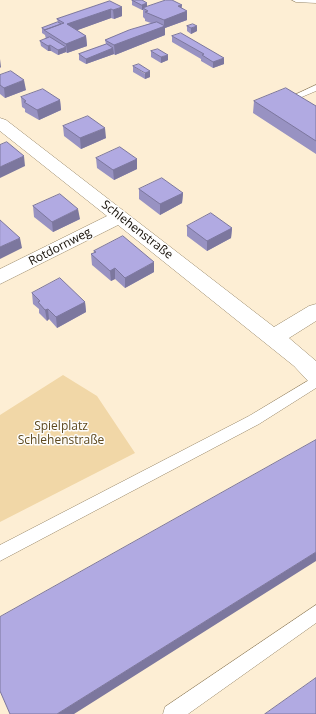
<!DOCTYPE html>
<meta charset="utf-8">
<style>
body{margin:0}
canvas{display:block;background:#fdeed4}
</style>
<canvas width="316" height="714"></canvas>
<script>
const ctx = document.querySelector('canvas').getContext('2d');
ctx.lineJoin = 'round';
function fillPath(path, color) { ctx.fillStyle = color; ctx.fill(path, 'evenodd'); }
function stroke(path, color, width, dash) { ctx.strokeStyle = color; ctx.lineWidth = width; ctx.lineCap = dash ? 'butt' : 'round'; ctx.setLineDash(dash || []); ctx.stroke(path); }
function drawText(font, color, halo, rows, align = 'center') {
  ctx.font = font + ' "Open Sans",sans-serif'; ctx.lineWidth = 3; ctx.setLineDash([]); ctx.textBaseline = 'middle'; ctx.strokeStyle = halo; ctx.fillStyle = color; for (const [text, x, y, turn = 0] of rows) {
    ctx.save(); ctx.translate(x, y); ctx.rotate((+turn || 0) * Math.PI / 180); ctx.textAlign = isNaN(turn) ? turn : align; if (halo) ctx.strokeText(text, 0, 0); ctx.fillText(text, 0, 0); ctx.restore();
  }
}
const green = new Path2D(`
 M 63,375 L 97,396 L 135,453 L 0,522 L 0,415 Z`);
const lane = new Path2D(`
 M 292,0 L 316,0 L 316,3 L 296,2 Z
 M 316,85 L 316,91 L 297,99 L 316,110 L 316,117 L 286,99 Z
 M 316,376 L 316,388 L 259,424 L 0,561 L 0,545 L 249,416 Z
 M 316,605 L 316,623 L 188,714 L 163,714 L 165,707 Z`);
const street = new Path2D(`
 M 0,118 L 6,120 L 274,327 L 309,306 L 316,304 L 316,321 L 289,338 L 316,361 L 316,384 L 308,381 L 294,366 L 118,225 L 0,284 L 0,269 L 107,216 L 0,131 Z`);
const wall = new Path2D(`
 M 132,0 L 142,0 L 147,7 L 181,8 L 187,20 L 165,28 L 165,35 L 115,55 L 114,54 L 86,64 L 79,60 L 79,54 L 106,44 L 105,40 L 151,23 L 145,21 L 145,19 L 143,17 L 143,10 L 142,10 L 132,5 Z
 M 110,1 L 122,16 L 114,19 L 111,18 L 77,30 L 86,36 L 87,46 L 67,53 L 66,52 L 58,55 L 51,51 L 48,51 L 41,46 L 40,41 L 46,39 L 45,35 L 42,33 L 42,28 L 58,22 L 57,19 Z
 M 187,26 L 197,31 L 191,34 L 187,31 Z
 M 172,36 L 224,64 L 213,68 L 201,61 L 201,59 L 172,42 Z
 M 151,51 L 168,60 L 161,63 L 151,57 Z
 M 133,66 L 150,77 L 145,79 L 133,72 Z
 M 0,75 L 26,90 L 5,98 L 0,94 Z
 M 21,97 L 60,100 L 61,110 L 39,120 L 25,112 L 25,109 L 22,107 Z
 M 254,101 L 316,106 L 316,154 L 253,113 Z
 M 63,126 L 106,138 L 81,149 L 64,136 Z
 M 96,158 L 137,159 L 137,169 L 114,180 L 97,168 Z
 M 139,189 L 183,193 L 182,203 L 160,215 L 139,199 Z
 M 33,206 L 80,219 L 53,232 L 34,217 Z
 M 187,226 L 232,228 L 231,238 L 207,251 L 187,236 Z
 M 94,251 L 154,272 L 125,288 L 115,279 L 111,281 L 92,265 L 91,254 L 94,253 Z
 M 32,293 L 85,302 L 86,312 L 57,328 L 49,319 L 47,321 L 39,313 L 39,309 L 33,304 Z`);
const shadedWall = new Path2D(`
 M 147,3 L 147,8 L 143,8 L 143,10 L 142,10 L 142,5 Z
 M 182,5 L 181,13 L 187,11 L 187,20 L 165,28 L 165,35 L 115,55 L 114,45 L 164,26 L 164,20 L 178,6 Z
 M 122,7 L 122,16 L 114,19 L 113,10 Z
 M 111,9 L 111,18 L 67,34 L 67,24 Z
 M 197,26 L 197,31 L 191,34 L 191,28 Z
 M 86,36 L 87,46 L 67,53 L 66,44 Z
 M 50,45 L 51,51 L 48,51 L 48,46 Z
 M 66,47 L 66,52 L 58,55 L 58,50 Z
 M 113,48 L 114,54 L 86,64 L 86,59 Z
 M 168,55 L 168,60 L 161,63 L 161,57 Z
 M 224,58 L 224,64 L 213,68 L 213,62 Z
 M 0,59 L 1,67 L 0,68 Z
 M 150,71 L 150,77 L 145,79 L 145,73 Z
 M 24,80 L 26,90 L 5,98 L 4,88 Z
 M 60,100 L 61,110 L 39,120 L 37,110 Z
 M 105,128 L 106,138 L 81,149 L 80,138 Z
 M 24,156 L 25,166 L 0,178 L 0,167 Z
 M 137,159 L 137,169 L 114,180 L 113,170 Z
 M 183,193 L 182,203 L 160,215 L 160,204 Z
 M 78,209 L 80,219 L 53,232 L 52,222 Z
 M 232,228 L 231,238 L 207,251 L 207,241 Z
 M 20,238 L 22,248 L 0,259 L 0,247 Z
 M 154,262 L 154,272 L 125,288 L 125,278 Z
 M 115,268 L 115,279 L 111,281 L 110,271 Z
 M 85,302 L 86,312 L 57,328 L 56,317 Z
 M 48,309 L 49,319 L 47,321 L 45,310 Z
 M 316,552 L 316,561 L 74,714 L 57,714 Z`);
const building = new Path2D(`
 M 132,0 L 142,0 L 147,3 L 142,5 Z
 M 166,0 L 172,0 L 182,5 L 178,6 L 187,11 L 164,20 L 145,12 L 148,11 L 143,8 Z
 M 110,1 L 122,7 L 113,10 L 111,9 L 67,24 L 86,36 L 66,44 L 44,30 L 64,23 L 57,19 Z
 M 58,22 L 61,24 L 45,30 L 42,28 Z
 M 157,22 L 165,26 L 114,45 L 105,40 L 129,30 Z
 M 193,24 L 197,26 L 191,28 L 187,26 Z
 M 181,33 L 224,58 L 213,62 L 202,55 L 204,54 L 172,36 Z
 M 50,37 L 66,47 L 58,50 L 50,45 L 48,46 L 40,41 Z
 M 107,44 L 113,48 L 86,59 L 79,54 Z
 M 158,49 L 168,55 L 161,57 L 151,51 Z
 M 139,64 L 150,71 L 145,73 L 133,66 Z
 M 11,71 L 24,80 L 4,88 L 0,85 L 0,75 Z
 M 286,88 L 316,106 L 316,141 L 254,101 Z
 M 43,89 L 60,100 L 37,110 L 24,102 L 26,101 L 21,97 Z
 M 88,116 L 105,128 L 80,138 L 63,126 Z
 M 7,142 L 24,156 L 0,167 L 0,145 Z
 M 120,147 L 137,159 L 113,170 L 96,158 Z
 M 162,178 L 183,193 L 160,204 L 139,189 Z
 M 60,194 L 78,209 L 52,222 L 33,206 Z
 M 211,213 L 232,228 L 207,241 L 187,226 Z
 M 0,220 L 20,238 L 0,247 Z
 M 123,236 L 154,262 L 125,278 L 115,268 L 110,271 L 91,254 L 96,252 L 94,251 Z
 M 60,278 L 85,302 L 56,317 L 48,309 L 45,310 L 38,302 L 40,301 L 32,293 Z
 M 316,440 L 316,552 L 57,714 L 10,714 L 0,691 L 0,617 Z
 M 316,678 L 316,714 L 265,714 Z`);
const streetNames = [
 ["Schlehenstraße",137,230,38],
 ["Rotdornweg",60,247,-27]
];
const parkNames = [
 ["Spielplatz",61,427],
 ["Schlehenstraße",61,441]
];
fillPath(green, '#f1d7a7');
stroke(lane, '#978667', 1);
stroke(street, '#978667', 1);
fillPath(lane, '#fff');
fillPath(street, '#fff');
fillPath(wall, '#9892c2');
fillPath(shadedWall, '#7c779e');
fillPath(building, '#b1aae2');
stroke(building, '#7c779e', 1);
drawText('12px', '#120c03', '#fdfdfd', streetNames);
drawText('12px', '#5e491e', '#fdfdfd', parkNames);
</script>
